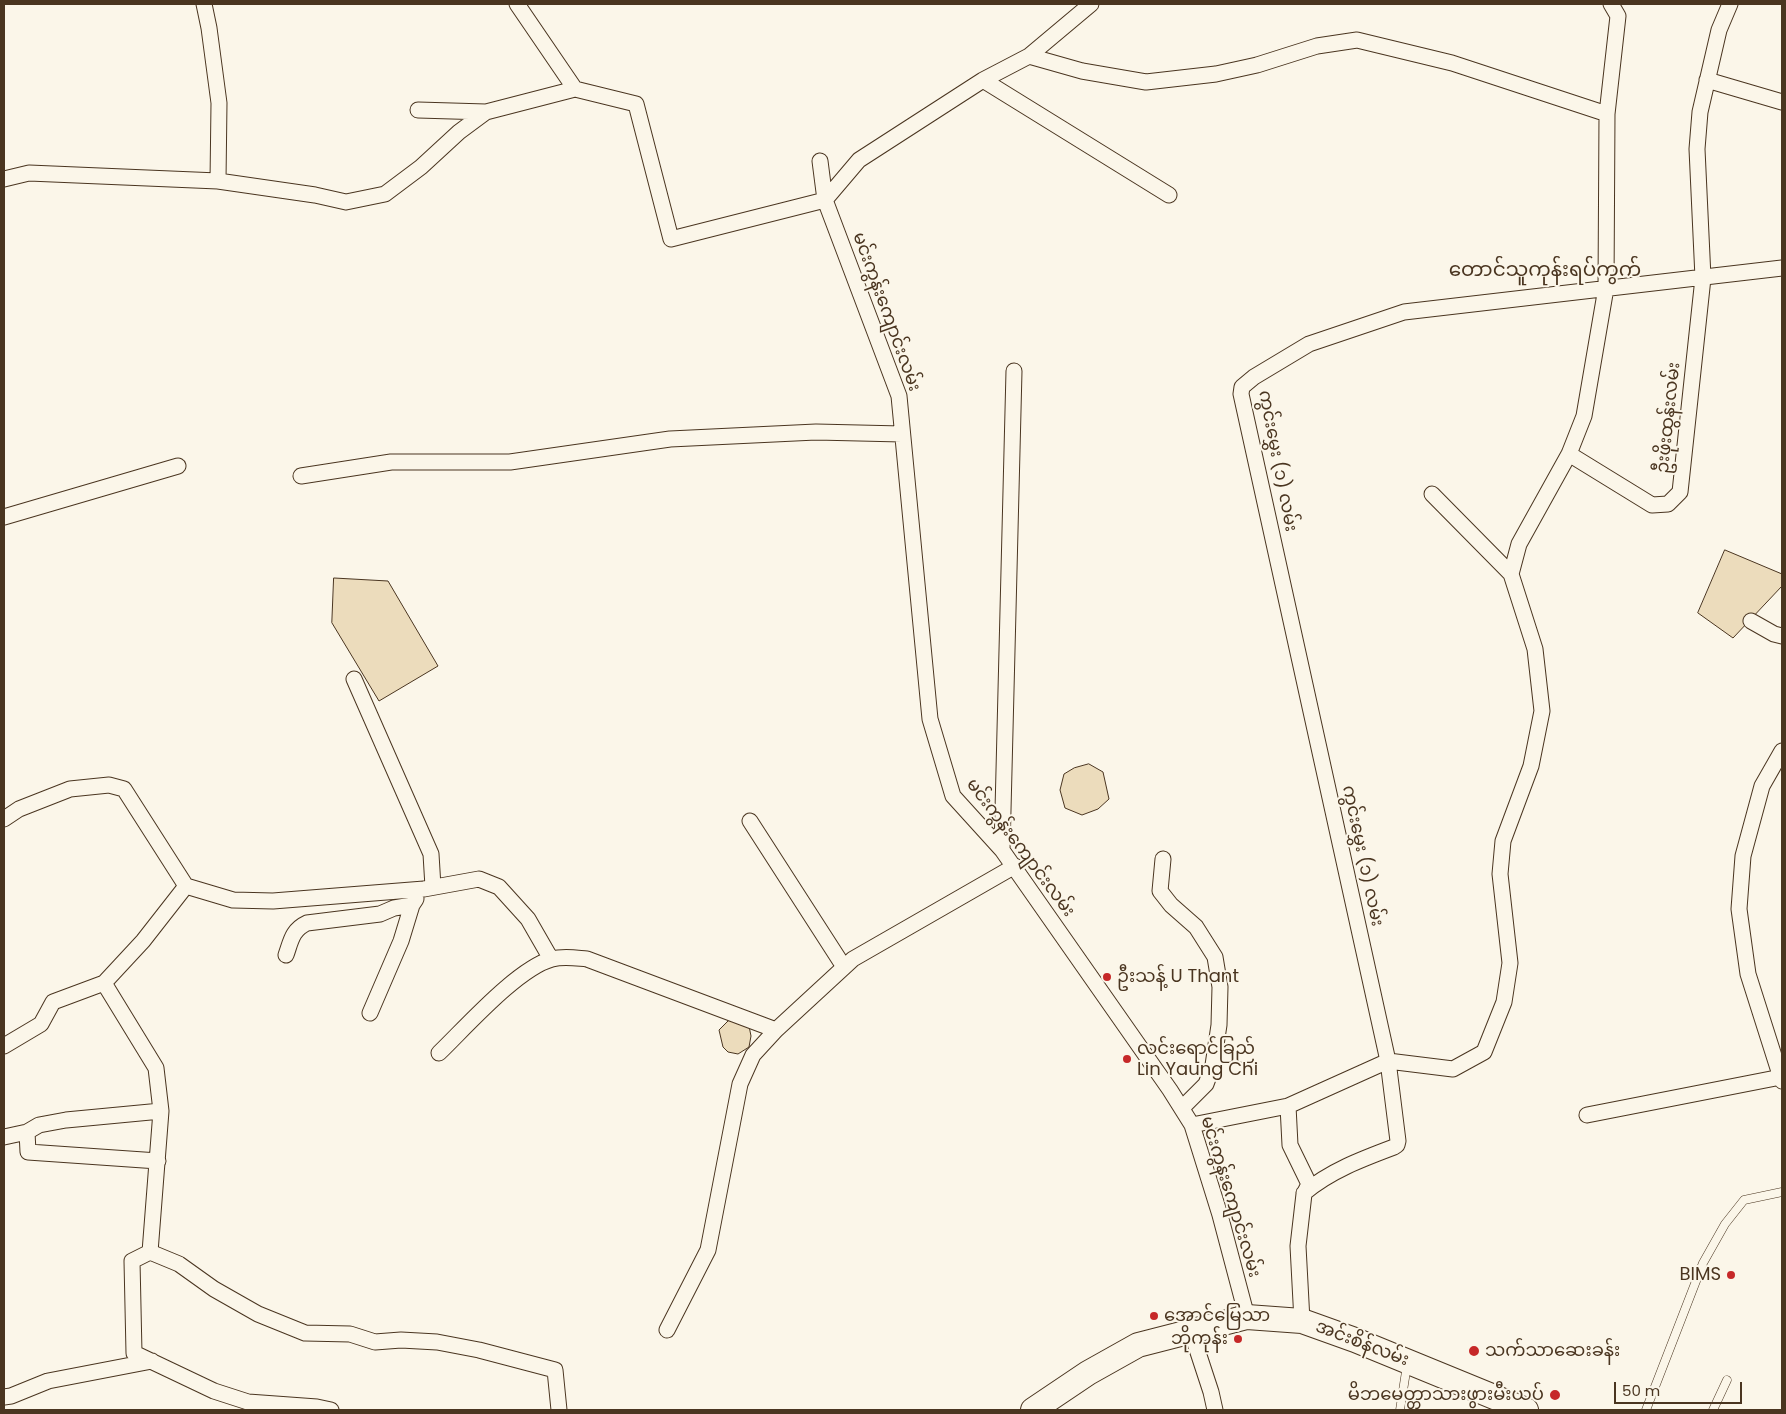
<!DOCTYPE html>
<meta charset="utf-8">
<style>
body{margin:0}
#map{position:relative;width:1786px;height:1414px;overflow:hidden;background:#fbf6e9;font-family:Poppins,sans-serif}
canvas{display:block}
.frame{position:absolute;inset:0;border:5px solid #4a3520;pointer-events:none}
.scale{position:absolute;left:1614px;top:1382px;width:128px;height:22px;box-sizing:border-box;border:2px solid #4a3520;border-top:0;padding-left:6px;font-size:15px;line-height:18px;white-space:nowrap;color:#4a3520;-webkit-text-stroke:4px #fbf6e9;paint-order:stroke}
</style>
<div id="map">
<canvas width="1786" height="1414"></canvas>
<div class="frame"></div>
<div class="scale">50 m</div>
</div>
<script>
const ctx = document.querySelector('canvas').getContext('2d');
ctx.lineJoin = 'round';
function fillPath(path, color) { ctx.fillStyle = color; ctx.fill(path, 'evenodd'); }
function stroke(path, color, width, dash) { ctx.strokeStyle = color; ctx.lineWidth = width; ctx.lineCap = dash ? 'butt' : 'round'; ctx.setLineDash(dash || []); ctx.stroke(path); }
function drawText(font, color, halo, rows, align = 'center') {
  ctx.font = font + ' Poppins,"Noto Sans Myanmar",sans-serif'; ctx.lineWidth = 4; ctx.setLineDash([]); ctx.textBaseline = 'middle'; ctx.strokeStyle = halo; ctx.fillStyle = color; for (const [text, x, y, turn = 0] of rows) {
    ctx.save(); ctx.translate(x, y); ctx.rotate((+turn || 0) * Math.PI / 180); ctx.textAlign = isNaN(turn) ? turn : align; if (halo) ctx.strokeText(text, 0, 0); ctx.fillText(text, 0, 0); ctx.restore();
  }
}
const building = new Path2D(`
 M 1725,550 L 1782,574 L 1782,586 L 1733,638 L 1698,613 Z
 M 334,578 L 388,581 L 438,666 L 379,701 L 332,623 Z
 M 1089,764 L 1103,772 L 1109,799 L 1098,809 L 1082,815 L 1065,808 L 1060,790 L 1064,774 L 1074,768 Z
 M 739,1020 L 749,1026 L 751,1036 L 749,1047 L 738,1054 L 728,1052 L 723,1047 L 719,1030 L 728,1021 Z`);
const lane = new Path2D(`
 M 1400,1410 L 1407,1365
 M 1646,1410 L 1703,1263 L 1725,1224 L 1744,1200 L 1782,1192
 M 1713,1410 L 1727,1380`);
const street = new Path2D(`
 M 204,4 L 209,28 L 219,103 L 218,181
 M 1029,56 L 1082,71 L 1146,82 L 1216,74 L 1257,65 L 1317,46 L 1357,40 L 1452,63 L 1607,114
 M 983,80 L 1169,195
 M 1707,80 L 1782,102
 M 575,89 L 636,104 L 671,239 L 825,200 L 859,160 L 983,80 L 1029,56 L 1091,4
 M 418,110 L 486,112
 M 820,161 L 825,200 L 899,396 L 930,719 L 953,796 L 1002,850 L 1170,1090 L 1192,1125 L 1220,1215 L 1247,1317
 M 4,179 L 29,173 L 218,181 L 315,195 L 346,202 L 385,194 L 421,167 L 459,132 L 486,112 L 575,89 L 517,4
 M 1569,454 L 1652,505 L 1668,504 L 1680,492 L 1703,278 L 1697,149 L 1700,112 L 1719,30 L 1730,4
 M 301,476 L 391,462 L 510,462 L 670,439 L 816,432 L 902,434
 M 1432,494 L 1511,574
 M 4,517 L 178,466
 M 1751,621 L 1774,634 L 1782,636
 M 354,679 L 431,854 L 433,887
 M 1782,751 L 1762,786 L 1743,856 L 1739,909 L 1748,974 L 1782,1081
 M 4,819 L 19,809 L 70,789 L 109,785 L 124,789 L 186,886 L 233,900 L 273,901 L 424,889 L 479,879 L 499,887 L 528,919 L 551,959
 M 750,821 L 844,967
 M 1002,850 L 1014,371
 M 1163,859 L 1160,891 L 1171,905 L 1196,927 L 1215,957 L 1220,987 L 1219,1025 L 1213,1065 L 1206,1084 L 1182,1108
 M 286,955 C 291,941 292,930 307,923 L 380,914 L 394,908 L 412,905
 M 104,983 L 156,1068 L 161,1111
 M 370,1013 L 401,941 L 412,905 L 416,899
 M 4,1046 L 41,1024 L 53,1002 L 104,983 L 143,941 L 186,886
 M 439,1053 C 466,1027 518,968 552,959 C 564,956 575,958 587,959 L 776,1030
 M 1587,1115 L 1781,1077
 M 1192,1125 L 1288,1106
 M 27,1132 L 28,1152 L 158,1161
 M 4,1137 L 27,1132 L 39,1125 L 66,1120 L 161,1111 L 150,1252
 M 1304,1193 C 1330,1171 1362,1159 1394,1147 L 1397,1145 L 1398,1141 L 1388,1061 L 1241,394 L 1242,387 L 1254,377 L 1309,344 L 1404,312 L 1782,268
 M 1302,1321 L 1298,1246 L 1304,1194 L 1309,1184 L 1290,1145 L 1288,1106 L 1388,1061 L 1453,1069 L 1484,1052 L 1504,1002 L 1510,963 L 1500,874 L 1503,841 L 1531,766 L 1542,711 L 1535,649 L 1511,574 L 1519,544 L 1569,454 L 1584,416 L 1606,288 L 1607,114 L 1618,16 L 1611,4
 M 667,1330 L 708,1250 L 740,1084 L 753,1055 L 776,1030 L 853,959 L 1015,866
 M 1191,1331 L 1211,1392 L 1215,1410
 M 4,1397 L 11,1396 L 48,1381 L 152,1361
 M 331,1410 L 317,1407 L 248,1402 L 214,1391 L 134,1353 L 132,1261 L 150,1252 L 179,1264 L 214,1289 L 258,1314 L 305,1333 L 350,1334 L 375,1342 L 401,1340 L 437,1342 L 479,1350 L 555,1370 L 559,1410`);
const primary = new Path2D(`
 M 1033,1410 L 1088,1373 L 1138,1345 L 1247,1317 L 1302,1321 L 1355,1340 L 1526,1410`);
const markers = [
 [1107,977,5,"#c62828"],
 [1127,1059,5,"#c62828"],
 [1731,1275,5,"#c62828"],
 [1154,1316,5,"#c62828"],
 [1238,1339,5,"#c62828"],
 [1474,1351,6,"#c62828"],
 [1555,1395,6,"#c62828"]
];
const streetNames = [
 ["မင်းကွန်းကျောင်းလမ်း",886,312,70],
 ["ဦးဖိုးထွန်းလမ်း",1669,418,-84],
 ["ကွင်းမွှေး (၁) လမ်း",1277,461,79],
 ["မင်းကွန်းကျောင်းလမ်း",1020,848,53],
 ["ကွင်းမွှေး (၁) လမ်း",1362,856,78],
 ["မင်းကွန်းကျောင်းလမ်း",1230,1197,73],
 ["အင်းစိန်လမ်း",1362,1344,21]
];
const poiNames = [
 ["ဦးသန့် U Thant",1117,977],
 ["လင်းရောင်ခြည်",1137,1049],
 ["Lin Yaung Chi",1137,1070],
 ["BIMS",1721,1275,"right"],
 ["အောင်မြေသာ",1164,1316],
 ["ဘိုကုန်း",1228,1339,"right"],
 ["သက်သာဆေးခန်း",1485,1351],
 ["မိဘမေတ္တာသားဖွားမီးယပ်",1544,1395,"right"]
];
const quarterNames = [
 ["တောင်သူကုန်းရပ်ကွက်",1545,271]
];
fillPath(building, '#ecdcbc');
stroke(building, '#4a3520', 1);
stroke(lane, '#4a3520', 9);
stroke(street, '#4a3520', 17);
stroke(primary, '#4a3520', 26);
stroke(lane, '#fbf6e9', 8);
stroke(street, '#fbf6e9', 15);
stroke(primary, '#fbf6e9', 24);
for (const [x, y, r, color] of markers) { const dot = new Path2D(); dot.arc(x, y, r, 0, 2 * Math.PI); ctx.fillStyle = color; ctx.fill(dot); stroke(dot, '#fbf6e9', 2); }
drawText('18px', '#4a3520', '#fbf6e9', streetNames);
drawText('18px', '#4a3520', '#fbf6e9', poiNames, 'left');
drawText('20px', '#4a3520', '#fbf6e9', quarterNames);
</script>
